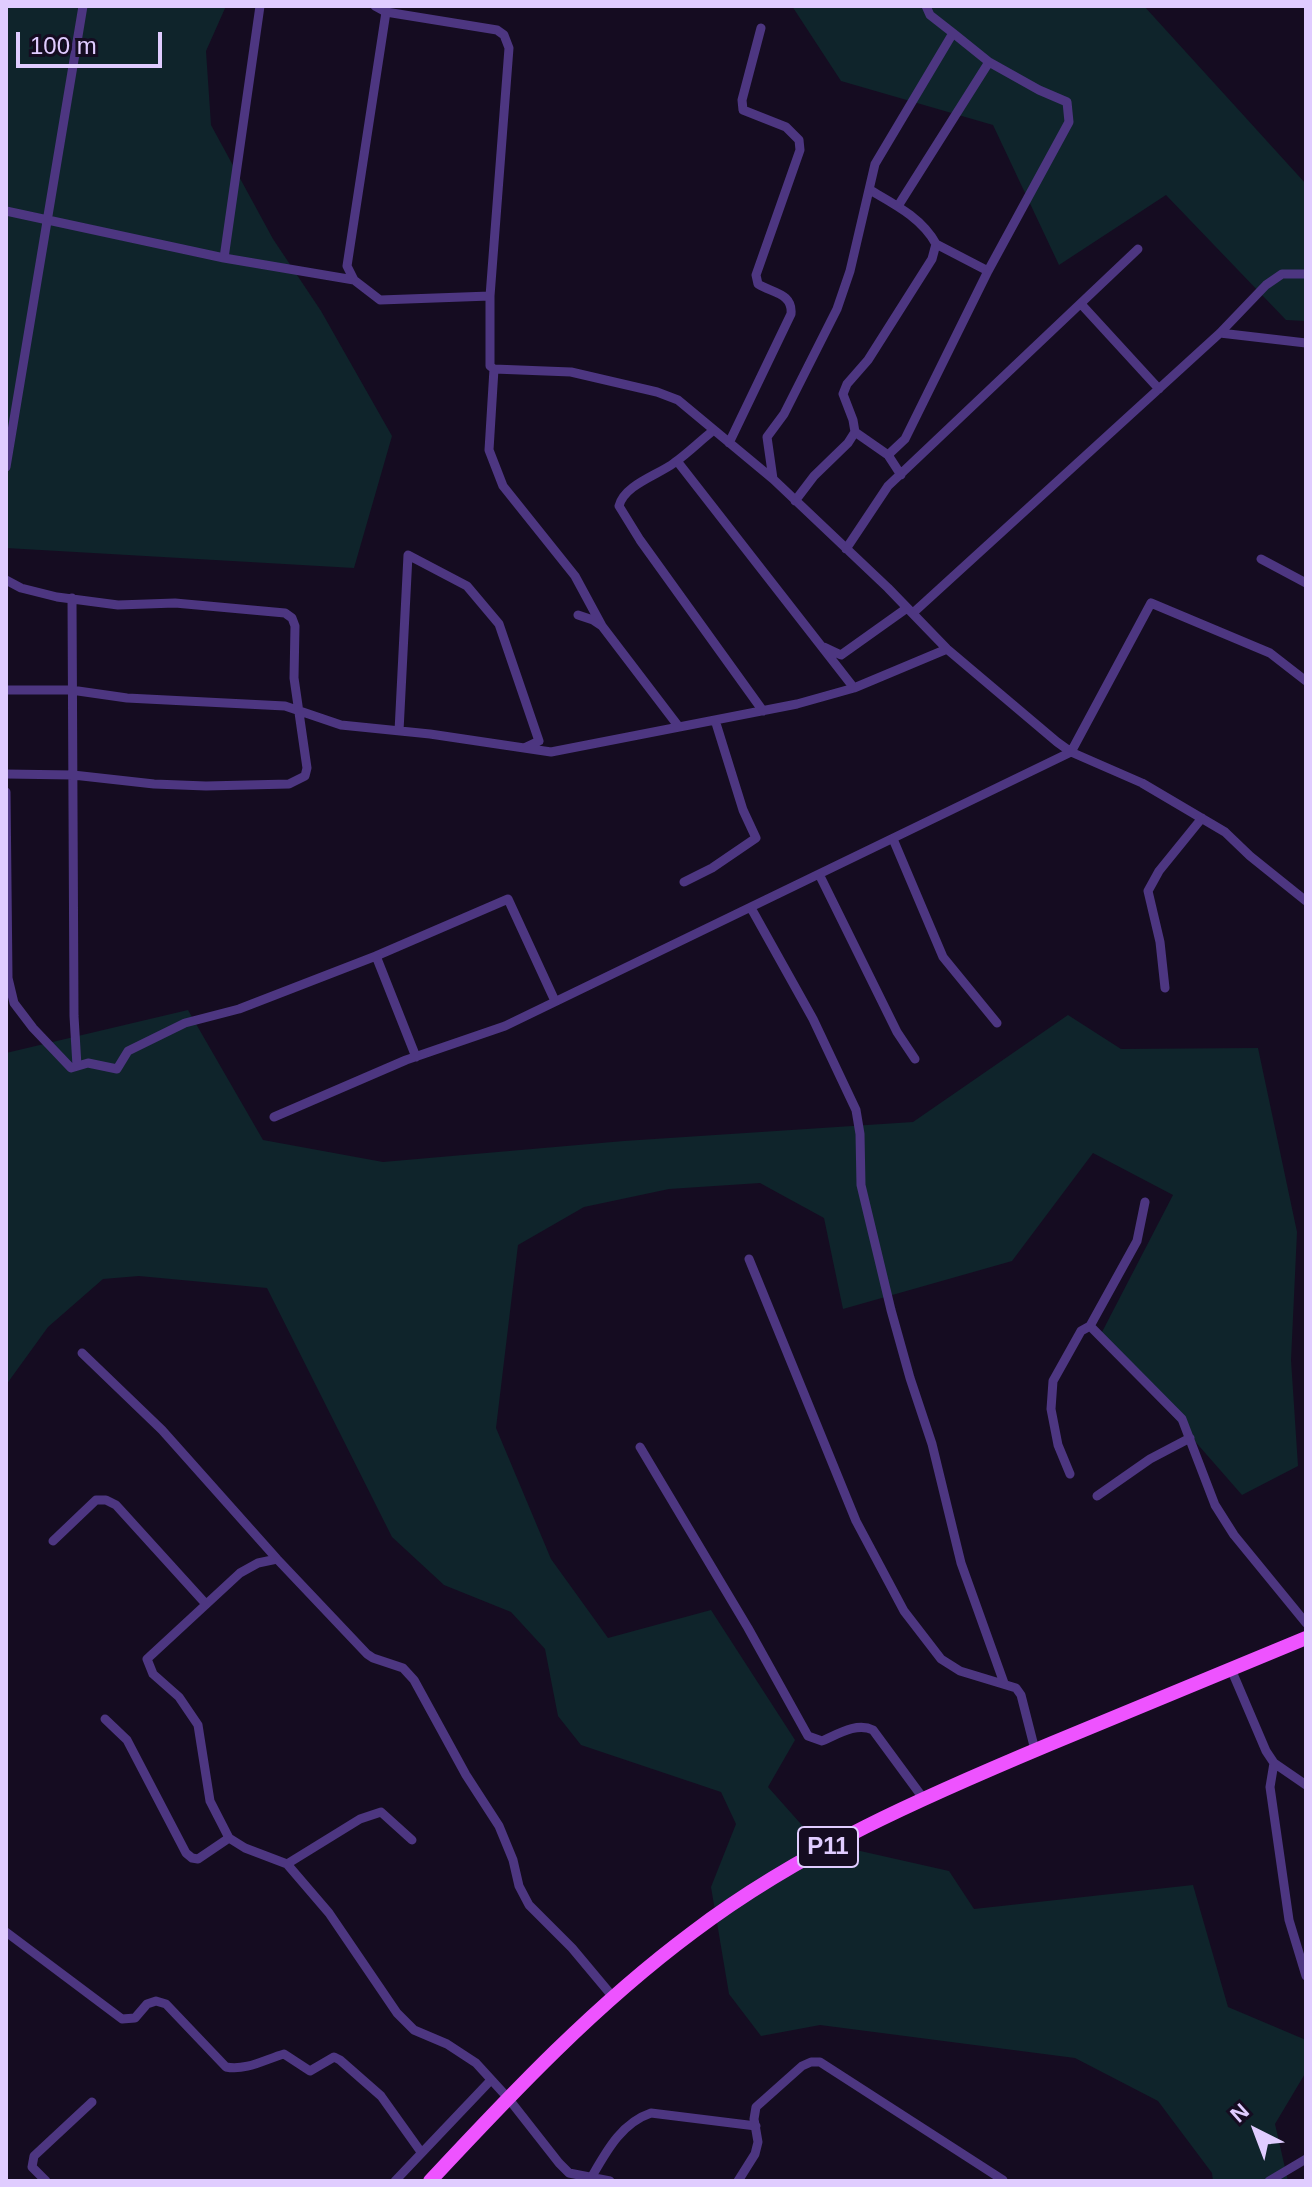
<!DOCTYPE html>
<style>
body{margin:0}
#map{position:relative;width:1312px;height:2187px;overflow:hidden;background:#150c21;font-family:Helvetica,sans-serif}
canvas{display:block}
.frame{position:absolute;inset:0;border:8px solid #e0ccff;pointer-events:none}
.north{position:absolute;left:1216px;top:2091px;width:80px;height:80px;-webkit-text-stroke:6px #150c21;paint-order:stroke;rotate:318deg;font-size:22px;font-weight:700;line-height:32px;text-align:center;color:#e0ccff}
.north::after{content:'';display:block;margin:auto;width:28px;height:36px;background:#e0ccff;clip-path:polygon(50% 0,100% 100%,50% 72%,0 100%)}
.scale{position:absolute;left:16px;top:32px;width:146px;height:36px;box-sizing:border-box;border:4px solid #e0ccff;border-top:0;padding-left:10px;font-size:24px;line-height:28px;white-space:nowrap;color:#e0ccff;-webkit-text-stroke:6px #150c21;paint-order:stroke}
</style>
<div id="map">
<canvas width="1312" height="2187"></canvas>
<div class="frame"></div>
<div class="north">N</div>
<div class="scale">100 m</div>
</div>
<script>
const ctx = document.querySelector('canvas').getContext('2d');
ctx.lineJoin = 'round';
function fillPath(path, color) { ctx.fillStyle = color; ctx.fill(path, 'evenodd'); }
function stroke(path, color, width, dash) { ctx.strokeStyle = color; ctx.lineWidth = width; ctx.lineCap = dash ? 'butt' : 'round'; ctx.setLineDash(dash || []); ctx.stroke(path); }
function drawText(font, color, halo, rows, align = 'center') {
  ctx.font = font + ' Helvetica,sans-serif'; ctx.lineWidth = 7; ctx.setLineDash([]); ctx.textBaseline = 'middle'; ctx.strokeStyle = halo; ctx.fillStyle = color; for (const [text, x, y, turn = 0] of rows) {
    ctx.save(); ctx.translate(x, y); ctx.rotate((+turn || 0) * Math.PI / 180); ctx.textAlign = isNaN(turn) ? turn : align; if (halo) ctx.strokeText(text, 0, 0); ctx.fillText(text, 0, 0); ctx.restore();
  }
}
const green = new Path2D(`
 M 6,6 L 226,6 L 206,51 L 211,125 L 273,239 L 321,311 L 392,436 L 354,568 L 6,548 Z
 M 792,6 L 1144,6 L 1306,184 L 1306,321 L 1286,320 L 1166,195 L 1059,265 L 993,125 L 841,81 Z
 M 188,1010 L 263,1140 L 383,1162 L 624,1141 L 913,1122 L 1068,1015 L 1121,1049 L 1258,1048 L 1297,1232 L 1291,1360 L 1298,1466 L 1242,1495 L 1101,1334 L 1173,1195 L 1093,1153 L 1012,1261 L 843,1309 L 824,1218 L 760,1183 L 669,1189 L 584,1207 L 518,1245 L 496,1428 L 551,1559 L 608,1638 L 711,1610 L 795,1740 L 768,1787 L 816,1841 L 949,1871 L 974,1909 L 1193,1885 L 1228,2007 L 1306,2040 L 1306,2072 L 1275,2124 L 1288,2181 L 1213,2181 L 1212,2173 L 1158,2101 L 1075,2058 L 820,2025 L 761,2036 L 729,1994 L 711,1887 L 736,1824 L 721,1792 L 581,1745 L 558,1716 L 545,1649 L 511,1612 L 444,1585 L 392,1537 L 267,1288 L 139,1276 L 103,1279 L 48,1327 L 6,1385 L 6,1053 Z`);
const minor = new Path2D(`
 M 375,6 L 386,12 L 497,30 L 504,35 L 509,48 L 490,296 L 490,366 L 494,369 L 571,372 L 657,392 L 678,400 L 773,479 L 888,588 L 947,649 L 1057,742 L 1071,752 L 1142,783 L 1225,832 L 1250,856 L 1306,901
 M 386,12 L 347,266 L 354,280 L 380,300 L 490,296
 M 898,206 L 989,62
 M 6,211 L 224,258 L 354,280
 M 936,244 L 988,271
 M 224,258 L 260,6
 M 1081,304 L 1159,389
 M 1220,333 L 1306,343
 M 494,369 L 489,450 L 503,486 L 575,576 L 602,626
 M 714,430 C 701,440 688,453 674,463 C 658,475 624,485 619,506 L 640,540 L 763,711
 M 855,432 L 888,455 L 901,475
 M 729,443 L 791,314 C 793,293 772,293 758,284 L 756,275 L 800,150 L 799,140 L 786,127 L 743,110 L 742,100 L 761,28
 M 888,455 L 905,439 L 988,271 L 1069,122 L 1067,102 L 1039,90 L 989,62 L 953,33
 M 677,461 L 854,688
 M 6,467 L 83,6
 M 773,479 L 767,437 L 784,414 L 837,309 L 850,271 L 875,164 L 953,33 L 930,15 L 926,6
 M 795,501 L 814,476 L 848,443 L 855,432 L 853,420 L 843,394 L 847,384 L 868,360 L 932,259 L 936,244 C 922,218 894,204 870,190
 M 846,549 L 888,486 L 1138,249
 M 1261,559 L 1306,583
 M 6,580 L 21,588 L 57,597 L 118,605 L 175,603 L 285,613 L 292,618 L 295,626 L 294,678 L 307,768 L 305,776 L 289,784 L 206,786 L 154,784 L 73,775 L 6,774
 M 72,598 L 74,1016 L 77,1066
 M 913,613 L 1220,333 L 1266,285 L 1282,274 L 1306,274
 M 578,615 L 593,620 L 602,626 L 679,727
 M 824,647 L 841,655 L 907,608
 M 6,690 L 71,690 L 127,698 L 285,706 L 341,725 L 430,734 L 551,752 L 797,704 L 854,688 L 947,649
 M 399,731 L 408,555 L 467,586 L 499,624 L 539,741 L 524,748
 M 6,792 L 8,978 L 14,1003 L 33,1028 L 71,1068 L 88,1063 L 117,1069 L 128,1051 L 185,1023 L 239,1009 L 376,956
 M 893,839 L 943,957 L 997,1023
 M 819,874 L 897,1032 L 915,1059
 M 684,882 L 712,868 L 756,838 L 743,810 L 715,720
 M 751,908 L 813,1019 L 856,1110 L 860,1134 L 861,1185 L 891,1310 L 910,1378 L 932,1444 L 961,1563 L 1004,1683
 M 1165,988 L 1160,942 L 1148,891 L 1159,871 L 1202,818
 M 416,1057 L 376,956 L 508,899 L 555,1001
 M 274,1117 L 406,1060 L 505,1026 L 1071,752 L 1151,603 L 1270,653 L 1306,681
 M 1145,1202 L 1137,1241 L 1090,1326 L 1182,1419 L 1215,1505 L 1234,1535 L 1306,1623
 M 749,1259 L 856,1521 L 904,1611 L 941,1659 L 960,1671 L 1016,1688 L 1021,1695 L 1035,1750
 M 82,1353 L 162,1430 L 277,1559 L 367,1654 L 373,1658 L 403,1668 L 414,1680 L 466,1775 L 499,1826 L 513,1860 L 519,1886 L 529,1905 L 572,1948 L 613,1997
 M 640,1447 L 748,1628 L 808,1736 L 822,1741 C 838,1734 857,1722 873,1730 L 923,1798
 M 1070,1474 L 1058,1445 L 1051,1409 L 1053,1381 L 1081,1331 L 1090,1326
 M 1097,1496 L 1150,1459 L 1190,1438
 M 53,1541 L 96,1500 L 106,1500 L 116,1505 L 205,1603
 M 277,1559 L 258,1563 L 240,1573 L 147,1659 L 153,1674 L 179,1697 L 198,1725 L 210,1801 L 229,1838 L 245,1848 L 287,1864 L 329,1913 L 397,2013 L 414,2030 L 447,2044 L 476,2063 L 508,2098 L 559,2163 L 569,2173 L 610,2181
 M 1231,1669 L 1266,1751 L 1274,1763 L 1306,1785
 M 105,1719 L 127,1740 L 186,1853 L 192,1858 L 198,1859 L 229,1838
 M 1274,1763 L 1270,1787 L 1289,1920 L 1306,1976
 M 287,1864 L 360,1819 L 381,1812 L 412,1840
 M 6,1932 L 122,2019 L 135,2018 L 147,2004 L 156,2001 L 166,2004 L 226,2067 C 246,2071 266,2059 284,2054 L 310,2071 L 334,2057 L 340,2060 L 381,2096 L 421,2152
 M 591,2178 C 606,2152 621,2123 651,2113 L 756,2126
 M 46,2181 L 32,2167 L 34,2156 L 92,2102
 M 395,2181 L 491,2080
 M 738,2181 L 755,2154 L 758,2142 L 754,2119 L 756,2107 L 802,2066 L 811,2062 L 820,2062 L 1003,2180
 M 1269,2181 L 1306,2159`);
const primary = new Path2D(`
 M 430,2181 C 513,2092 595,2005 693,1932 C 801,1850 926,1796 1050,1744 C 1135,1709 1221,1673 1306,1638`);
const shields = [
 [828,1847,60]
];
const shieldNames = [
 ["P11",828,1847]
];
fillPath(green, '#0f242b');
stroke(minor, '#4d3681', 9);
stroke(primary, '#ee53ff', 14);
for (const [x, y, w] of shields) { const box = new Path2D(); box.roundRect(x - w / 2, y - 20, w, 40, 6); ctx.fillStyle = '#150c21'; ctx.fill(box); stroke(box, '#e0ccff', 2); }
drawText('bold 24px', '#e0ccff', null, shieldNames);
</script>
